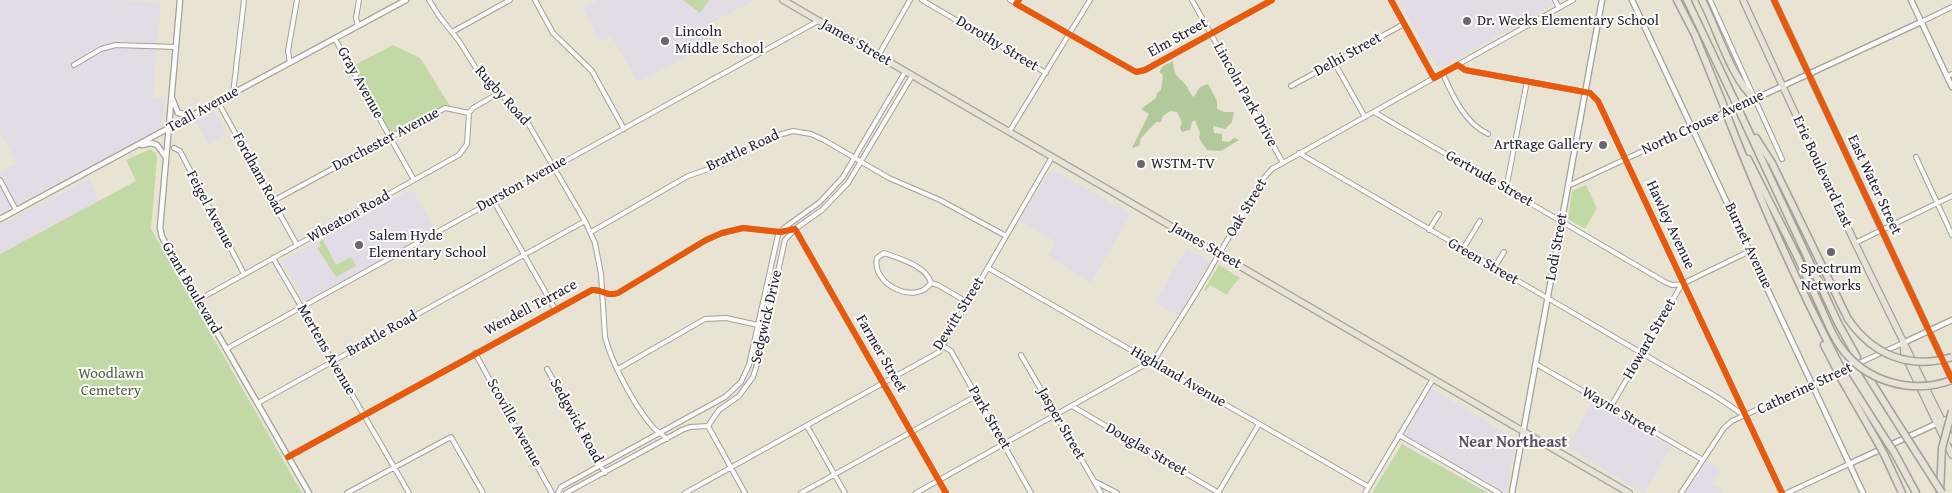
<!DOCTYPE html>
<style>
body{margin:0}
canvas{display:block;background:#e9e3d4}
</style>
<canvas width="1952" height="493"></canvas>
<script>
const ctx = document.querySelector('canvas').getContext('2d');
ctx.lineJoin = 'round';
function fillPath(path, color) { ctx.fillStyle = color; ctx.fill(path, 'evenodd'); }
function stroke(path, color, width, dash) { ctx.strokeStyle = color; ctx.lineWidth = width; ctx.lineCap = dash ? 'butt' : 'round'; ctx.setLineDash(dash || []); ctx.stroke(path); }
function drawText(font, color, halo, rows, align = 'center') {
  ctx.font = font + ' "Gentium Book Plus",serif'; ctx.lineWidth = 4; ctx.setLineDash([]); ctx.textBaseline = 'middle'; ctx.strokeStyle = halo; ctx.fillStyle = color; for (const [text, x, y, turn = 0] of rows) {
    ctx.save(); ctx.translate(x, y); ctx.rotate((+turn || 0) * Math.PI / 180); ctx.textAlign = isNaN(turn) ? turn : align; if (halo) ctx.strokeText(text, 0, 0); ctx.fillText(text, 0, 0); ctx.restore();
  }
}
const built = new Path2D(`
 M 0,0 L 116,0 L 161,4 L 152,99 L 165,98 L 163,124 L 159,129 L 0,213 L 0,173 L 17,164 L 0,132 Z
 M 598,0 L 755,0 L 709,24 L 717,41 L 638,82 L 611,36 L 600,42 L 583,8 Z
 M 1398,0 L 1550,0 L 1553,5 L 1442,67 L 1436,66 Z
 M 214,111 L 227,134 L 208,144 L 195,121 Z
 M 1051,169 L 1131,214 L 1091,283 L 1048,256 L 1056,242 L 1020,221 Z
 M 89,179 L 99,201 L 0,254 L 0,225 Z
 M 412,189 L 435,230 L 305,302 L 282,261 Z
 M 1187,248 L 1210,261 L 1179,316 L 1155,302 Z
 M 1430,388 L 1516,439 L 1506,493 L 1403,434 Z
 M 1592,402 L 1671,447 L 1644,493 L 1567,447 Z
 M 1707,461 L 1721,470 L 1712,484 L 1723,491 L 1722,493 L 1685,493 Z`);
const green = new Path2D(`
 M 683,0 L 709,0 L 700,13 Z
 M 393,45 L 420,58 L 452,109 L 448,108 L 390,137 L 351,67 Z
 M 150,149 L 156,153 L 157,158 L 151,229 L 302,493 L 0,493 L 0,254 L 136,181 L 126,160 Z
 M 1586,185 L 1597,208 L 1585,229 L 1568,219 L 1572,191 Z
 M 323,240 L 336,265 L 351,257 L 356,266 L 336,277 L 317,248 L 321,246 L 319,242 Z
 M 1219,265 L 1240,278 L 1234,284 L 1227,295 L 1210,285 L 1206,291 L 1204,290 Z
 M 1402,444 L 1488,493 L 1372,493 Z`);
const forest = new Path2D(`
 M 1173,61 C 1174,74 1176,75 1184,83 C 1188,87 1189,93 1194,97 L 1200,87 L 1208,84 L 1217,101 L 1217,109 L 1224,112 L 1234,112 L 1232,122 L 1225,129 L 1213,126 L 1214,133 L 1222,134 L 1222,141 L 1229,142 L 1234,138 L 1239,140 L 1221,151 L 1207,150 L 1199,138 L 1200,133 L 1195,120 L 1192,122 L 1190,130 L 1182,132 L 1180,128 L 1182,122 L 1177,112 L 1170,111 L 1163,116 L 1161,122 L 1156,122 L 1141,138 L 1139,146 L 1132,148 L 1149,114 L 1141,109 L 1156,98 L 1157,93 L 1161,90 L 1163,75 L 1159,72 L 1163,66 Z`);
const minor = new Path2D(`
 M 429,0 L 439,16 L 459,41 L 479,73 L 519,112 L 529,125 L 585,221 L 595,243 L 601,274 L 605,337 C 612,364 634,405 652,426 C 656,431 662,434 667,439
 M 535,0 L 553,33 L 592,71 L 624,129
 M 922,0 L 1046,73
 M 1010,0 L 1136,72 L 1145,70 L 1272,0
 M 1192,0 L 1283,163
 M 1391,0 L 1434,78
 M 1555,0 L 1559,8
 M 1710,0 L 1782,159
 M 1921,22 L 1952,7
 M 358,26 L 356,18 L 359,0
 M 452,32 L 510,0
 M 335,39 L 414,180
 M 878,56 L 910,0
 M 1334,62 L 1365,117
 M 290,63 L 288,51 L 297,0
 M 74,65 L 101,49 L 116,45 L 176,47
 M 1458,65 L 1465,70 L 1590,93 L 1598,101 L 1782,493
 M 1443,74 C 1453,97 1465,123 1488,134
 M 1947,76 L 1952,74
 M 1291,86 L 1404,24
 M 233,94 L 244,0
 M 218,102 L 297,245
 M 1374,112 L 1665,282 L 1672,285 L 1683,284
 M 469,113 L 473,108 L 499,93
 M 1009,132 L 1090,0
 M 174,148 L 180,151 L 244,274
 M 1299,153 L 1717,397 L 1745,416
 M 1916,157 L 1952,235
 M 0,180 L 16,210
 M 1568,186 L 1692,128
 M 1506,189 L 1527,81
 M 493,200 L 555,309
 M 273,201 L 445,108 L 469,113
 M 1429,230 L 1439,214
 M 591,232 L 688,176 L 720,165 L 771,137 L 793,131 L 811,134 L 824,140 L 889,178 L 940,200 L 1006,236
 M 1855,243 L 1952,196
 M 1463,249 L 1480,221
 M 273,258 L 409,493
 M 988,268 L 1369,487
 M 1494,268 L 1504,252
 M 931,283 C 915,306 871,284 877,258 L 884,253 C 898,258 927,266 931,283 L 938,285 L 967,302
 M 198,300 L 459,155 L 467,144 L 469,113
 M 943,346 L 951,351 L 1031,493
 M 226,349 L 818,21
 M 475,353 L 552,493
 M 1021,355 L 1101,493
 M 1536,364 L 1703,460
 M 547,369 L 605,473
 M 618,369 L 705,319 L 726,318 L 758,325
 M 258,403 L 585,221
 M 1072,406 L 1219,493
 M 1610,408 L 1682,284 L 1750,251
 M 708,426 L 745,493
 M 807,426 L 845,493
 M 1399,435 L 1499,493
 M 288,457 L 592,290 C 603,289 605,297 618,293 L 706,240 L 722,233 L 743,228 L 780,232 L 795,229 L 946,493
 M 1094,481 L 1117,493
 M 347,493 L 451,437 L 483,493
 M 558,493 L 561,487 L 725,397 L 741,382 L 749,365 L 778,235 L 784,228 L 820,202 L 843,177 L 905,72
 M 566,493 L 682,430 L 690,427 L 708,426 L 719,410 L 739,396 L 753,377 L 758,361 L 785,240 L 795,229 L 822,210 L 848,183 L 912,76
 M 685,493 L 939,352 L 1052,157
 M 801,493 L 976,396
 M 916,493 L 1155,359 L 1195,295 L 1263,179 L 1272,169 L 1573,0
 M 1218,493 L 1259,424
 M 1365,493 L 1433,379
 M 1681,493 L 1724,428 L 1732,421 L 1903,343
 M 1787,493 L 1849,464`);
const tertiary = new Path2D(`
 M 180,0 L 160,228 L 162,237 L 309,493
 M 1632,0 L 1863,493
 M 1774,0 L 1952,380
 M 1911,0 L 1952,87
 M 172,98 L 178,113 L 194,115
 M 1692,128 L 1921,22
 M 142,145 L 151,143 L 157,145 L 165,156
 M 0,219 L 406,0
 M 1903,343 L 1952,320
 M 1849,464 L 1951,417
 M 1512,493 L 1602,0`);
const primary = new Path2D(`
 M 783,0 L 1629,493
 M 1743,0 L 1855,243 L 1952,441
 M 1903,343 L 1904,354 L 1952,455`);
const motorway = new Path2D(`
 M 1677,0 L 1695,35 L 1723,104
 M 1687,0 L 1734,99
 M 1702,0 C 1717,28 1731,79 1755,99
 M 1742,117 L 1838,323 L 1857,357
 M 1730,123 C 1762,205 1799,287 1840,366
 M 1756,138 L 1772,163 L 1848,319
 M 1748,159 L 1797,256 L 1821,308
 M 1824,345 L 1836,368
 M 1864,370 L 1891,413
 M 1846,377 L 1886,440
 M 1842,380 L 1878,443
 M 1894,452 L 1916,493
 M 1885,456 L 1902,493
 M 1940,492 L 1942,448`);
const motorwayBridge = new Path2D(`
 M 1734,99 L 1742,117
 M 1723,104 L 1730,123
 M 1821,308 C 1827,321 1832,335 1840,346 C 1865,382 1912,395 1952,380
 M 1848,319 C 1873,355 1909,370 1952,357
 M 1840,366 L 1846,377
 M 1836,368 L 1842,380
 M 1891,413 L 1942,493
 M 1886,440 L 1894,452
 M 1878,443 L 1885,456
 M 1942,448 L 1952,411`);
const cycleway = new Path2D(`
 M 1019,0 L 1016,4 L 1136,72 L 1145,70 L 1272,0
 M 1391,0 L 1434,78 L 1458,65 L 1465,70 L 1590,93 L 1598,101 L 1782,493
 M 1774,0 L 1952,380
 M 288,457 L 592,290 C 603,289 605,297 618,293 L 706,240 L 722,233 L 743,228 L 780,232 L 795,229 L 946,493`);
const markers = [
 [1467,21,5,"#686671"],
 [665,41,5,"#686671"],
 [1603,145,5,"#686671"],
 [1141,164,5,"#686671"],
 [359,245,5,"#686671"],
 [1831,252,5,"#686671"]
];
const poiNames = [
 ["Dr. Weeks Elementary School",1477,21],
 ["Lincoln",675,32],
 ["Middle School",675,49],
 ["ArtRage Gallery",1593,145,"right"],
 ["WSTM-TV",1151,164],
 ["Salem Hyde",369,236],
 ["Elementary School",369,253],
 ["Spectrum",1831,269,"center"],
 ["Networks",1831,286,"center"]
];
const streetNames = [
 ["Elm Street",1178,38,-29],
 ["James Street",856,43,30],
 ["Dorothy Street",997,44,31],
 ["Delhi Street",1348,55,-29],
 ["Gray Avenue",360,83,61],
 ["Lincoln Park Drive",1245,95,61],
 ["Rugby Road",502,96,48],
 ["Teall Avenue",203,110,-29],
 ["North Crouse Avenue",1703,123,-25],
 ["Dorchester Avenue",386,140,-28],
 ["Brattle Road",743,151,-25],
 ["Erie Boulevard East",1822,172,65],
 ["Fordham Road",258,174,61],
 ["Gertrude Street",1489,179,30],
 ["Durston Avenue",522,184,-29],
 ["East Water Street",1874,185,65],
 ["Oak Street",1247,208,-59],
 ["Feigel Avenue",210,210,62],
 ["Wheaton Road",349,217,-29],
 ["Hawley Avenue",1670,225,65],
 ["James Street",1206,246,30],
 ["Burnet Avenue",1748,246,65],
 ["Lodi Street",1557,247,-80],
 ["Green Street",1483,262,30],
 ["Grant Boulevard",191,288,60],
 ["Wendell Terrace",531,308,-28],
 ["Dewitt Street",959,314,-58],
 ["Sedgwick Drive",767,317,-77],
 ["Brattle Road",382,334,-29],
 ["Howard Street",1650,339,-60],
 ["Mertens Avenue",326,350,60],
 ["Farmer Street",881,354,60],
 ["Highland Avenue",1178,377,30],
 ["Catherine Street",1805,389,-25],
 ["Wayne Street",1619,412,30],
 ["Park Street",989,418,60],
 ["Sedgwick Road",576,421,61],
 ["Scoville Avenue",514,423,61],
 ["Jasper Street",1061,424,60],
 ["Douglas Street",1146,450,30]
];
const parkNames = [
 ["Woodlawn",111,374],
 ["Cemetery",111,391]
];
const neighbourhoodNames = [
 ["Near Northeast",1513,443]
];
fillPath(built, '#e2dce7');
fillPath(green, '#c3d9a5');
fillPath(forest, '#b1c99b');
stroke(minor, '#a3a09b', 6);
stroke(tertiary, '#a3a09b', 7);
stroke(primary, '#a3a09b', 8);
stroke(motorway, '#a3a09b', 9);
stroke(minor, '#fcfbf9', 4);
stroke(tertiary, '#fcfbf9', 4.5);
stroke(primary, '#e8e1d5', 5.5);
stroke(motorway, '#e8e1d5', 6);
stroke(motorwayBridge, '#a3a09b', 9, []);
stroke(motorwayBridge, '#e8e1d5', 6);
stroke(cycleway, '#e8590c', 6);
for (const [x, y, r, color] of markers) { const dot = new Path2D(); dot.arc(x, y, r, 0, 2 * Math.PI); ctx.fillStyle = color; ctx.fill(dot); stroke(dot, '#fdfcf7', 2); }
drawText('15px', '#22223b', '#fdfcf7', poiNames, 'left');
drawText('15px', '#22223b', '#fdfcf7', streetNames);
drawText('15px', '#505f52', '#fdfcf7', parkNames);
drawText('bold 16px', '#5c4d69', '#fdfcf7', neighbourhoodNames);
</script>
